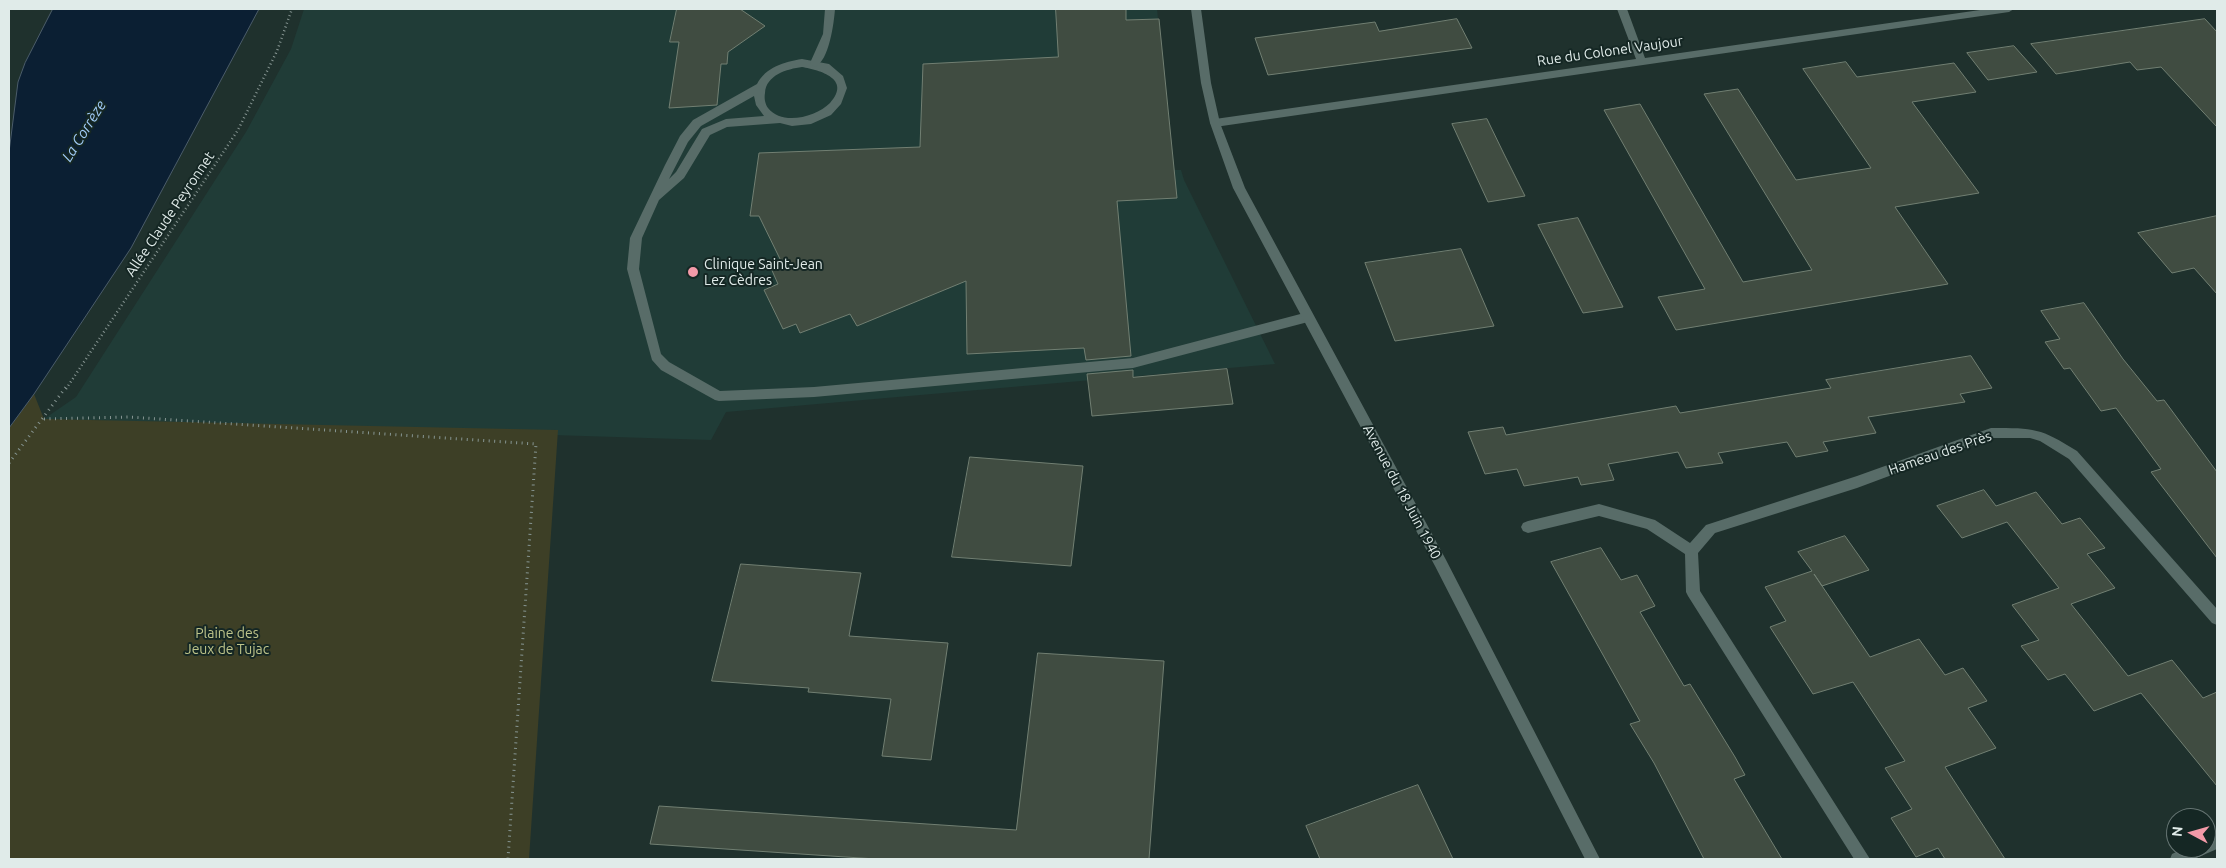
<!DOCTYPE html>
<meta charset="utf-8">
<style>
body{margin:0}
#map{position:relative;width:2226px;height:868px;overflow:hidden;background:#1f312d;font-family:Ubuntu,sans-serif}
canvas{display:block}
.frame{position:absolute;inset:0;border:10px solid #e0ebe9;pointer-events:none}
.north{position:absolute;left:2166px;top:808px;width:50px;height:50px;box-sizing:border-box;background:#152724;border:1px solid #667573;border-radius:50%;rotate:276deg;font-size:14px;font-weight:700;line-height:20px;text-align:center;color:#e0ebe9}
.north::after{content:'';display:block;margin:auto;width:18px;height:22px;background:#f39aa8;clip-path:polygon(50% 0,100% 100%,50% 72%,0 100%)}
</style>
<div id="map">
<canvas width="2226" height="868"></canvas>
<div class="frame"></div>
<div class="north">N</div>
</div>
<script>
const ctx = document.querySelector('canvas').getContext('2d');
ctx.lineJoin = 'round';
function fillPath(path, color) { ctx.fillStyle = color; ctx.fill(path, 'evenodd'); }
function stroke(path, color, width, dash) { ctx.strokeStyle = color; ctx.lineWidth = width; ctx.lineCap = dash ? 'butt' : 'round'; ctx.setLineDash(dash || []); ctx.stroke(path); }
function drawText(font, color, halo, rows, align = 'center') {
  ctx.font = font + ' Ubuntu,sans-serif'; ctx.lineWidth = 4; ctx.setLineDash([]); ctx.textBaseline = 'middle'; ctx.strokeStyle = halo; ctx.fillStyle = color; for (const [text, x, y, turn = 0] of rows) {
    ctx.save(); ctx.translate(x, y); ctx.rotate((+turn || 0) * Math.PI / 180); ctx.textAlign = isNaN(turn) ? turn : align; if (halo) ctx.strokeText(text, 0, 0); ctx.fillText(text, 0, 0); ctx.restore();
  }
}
const built = new Path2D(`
 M 304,9 L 1157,9 L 1174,170 L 1181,170 L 1184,180 L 1275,364 L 726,412 L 711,440 L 44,419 L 76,397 L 246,132 L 291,49 Z`);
const green = new Path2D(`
 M 34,394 L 44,419 L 558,430 L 529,859 L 9,859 L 9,428 Z`);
const water = new Path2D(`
 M 53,9 L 259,9 L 131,248 L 34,394 L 9,428 L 9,152 L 18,82 L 25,63 Z`);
const building = new Path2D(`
 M 677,9 L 740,9 L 765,26 L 728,52 L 727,64 L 721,64 L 717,105 L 669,108 L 679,42 L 670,42 Z
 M 1056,9 L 1126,9 L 1126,20 L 1159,19 L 1177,198 L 1117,201 L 1131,356 L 1086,360 L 1084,348 L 967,354 L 966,281 L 857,326 L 850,314 L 800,333 L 796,324 L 783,329 L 764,290 L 778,284 L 770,266 L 781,261 L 759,216 L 750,216 L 759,153 L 920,147 L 923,64 L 1058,57 Z
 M 1457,19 L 1472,48 L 1268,75 L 1255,38 L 1375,22 L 1379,31 Z
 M 2205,19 L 2217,32 L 2217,127 L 2161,67 L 2137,70 L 2130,62 L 2056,74 L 2031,44 Z
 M 2014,46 L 2037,72 L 1988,80 L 1967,53 Z
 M 1846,62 L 1857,77 L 1954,63 L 1976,92 L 1912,102 L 1979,193 L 1895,207 L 1948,284 L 1676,330 L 1658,297 L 1705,289 L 1604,110 L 1640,104 L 1743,282 L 1812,270 L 1704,94 L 1738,89 L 1796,180 L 1871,168 L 1803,69 Z
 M 1487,119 L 1504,154 L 1525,196 L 1488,202 L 1452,124 Z
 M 2217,216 L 2217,294 L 2194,268 L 2172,273 L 2138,233 Z
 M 1578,218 L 1601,264 L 1623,307 L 1583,313 L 1538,225 Z
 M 1461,249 L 1494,326 L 1395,341 L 1365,263 Z
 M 2084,303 L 2123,359 L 2157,401 L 2164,400 L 2217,472 L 2217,558 L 2151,472 L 2161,469 L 2116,408 L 2101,411 L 2070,368 L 2064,369 L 2045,342 L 2060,339 L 2041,311 Z
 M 1971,356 L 1992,388 L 1960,394 L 1965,402 L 1868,417 L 1876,433 L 1823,442 L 1828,451 L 1796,457 L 1787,442 L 1718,453 L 1723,463 L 1686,468 L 1678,452 L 1608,464 L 1614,480 L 1581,485 L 1578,477 L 1524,486 L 1517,469 L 1485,474 L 1468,432 L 1503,427 L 1506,435 L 1676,406 L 1680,413 L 1831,388 L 1826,380 Z
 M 1227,369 L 1233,404 L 1092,416 L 1087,374 L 1133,370 L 1133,377 Z
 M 970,457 L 1083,466 L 1071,566 L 952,557 Z
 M 1984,490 L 1996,506 L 2036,492 L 2062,524 L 2080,518 L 2105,548 L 2087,554 L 2115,588 L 2071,604 L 2128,676 L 2172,660 L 2203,698 L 2217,692 L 2217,786 L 2141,693 L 2094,711 L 2065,674 L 2048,680 L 2021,646 L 2039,640 L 2012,605 L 2059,588 L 2007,522 L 1962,538 L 1937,506 Z
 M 1845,536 L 1869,570 L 1822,586 L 1814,574 L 1870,657 L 1919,639 L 1945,675 L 1963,668 L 1987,701 L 1968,708 L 1996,748 L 1945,767 L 2005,859 L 1945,859 L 1938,848 L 1916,857 L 1891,818 L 1912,809 L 1885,768 L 1905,761 L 1853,682 L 1813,694 L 1770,627 L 1786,621 L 1765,587 L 1812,571 L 1798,552 Z
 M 1601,548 L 1621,580 L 1637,575 L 1655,606 L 1640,612 L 1684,686 L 1690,684 L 1735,757 L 1745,775 L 1734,779 L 1782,859 L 1704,859 L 1654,763 L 1630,724 L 1640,721 L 1551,562 Z
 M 741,564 L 861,573 L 849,636 L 948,643 L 931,760 L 882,756 L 891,699 L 808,692 L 809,688 L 712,681 Z
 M 1038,653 L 1164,661 L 1149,859 L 876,859 L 650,844 L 659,806 L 1016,830 Z
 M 1418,785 L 1453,859 L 1320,859 L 1306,826 Z`);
const pathFar1 = new Path2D(`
 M 66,389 L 238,130 L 277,51 L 292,9`);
const path = new Path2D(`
 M 44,419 L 129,417 L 536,444 L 508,859
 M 9,463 L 66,387`);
const service = new Path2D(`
 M 802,59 L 829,64 L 843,76 L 847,88 L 841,104 L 831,115 L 811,124 L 792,126 L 780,123 L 727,127 L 710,135 L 684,178 L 659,200 L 642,238 L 639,269 L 661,354 L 669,362 L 720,391 L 814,387 L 1133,358 L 1308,312 L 1314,317 L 1308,322 L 1133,368 L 814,397 L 719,401 L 715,400 L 661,370 L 652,360 L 627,269 L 630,238 L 665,165 L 680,136 L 693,120 L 757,84 C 766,67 784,62 802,59 ZM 802,67 C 820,70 852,79 830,103 C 816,117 782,126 768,108 C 765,104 764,98 765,93 C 766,75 787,69 802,67 ZM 754,96 L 756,105 L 764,116 L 726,119 L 702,129 L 676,172 L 669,179 L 688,142 L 701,126 Z`);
const minor = new Path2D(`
 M 825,9 L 835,9 C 834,23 829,61 815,67 L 810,63 L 823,34 Z
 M 1617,9 L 1627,9 L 1645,58 L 1987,9 L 2014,9 L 2009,12 L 1215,127 L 1210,123 L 1215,119 L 1636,59 Z
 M 1991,428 C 2035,428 2040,428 2077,451 L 2217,609 L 2217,625 L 2212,623 L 2069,459 L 2040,441 L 2030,438 L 1991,438 L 1857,488 L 1715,533 L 1698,553 L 1700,591 L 1870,859 L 1854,859 L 1688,596 L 1686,592 L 1685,554 L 1647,529 L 1599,516 L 1528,533 L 1523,531 L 1521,527 L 1523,523 L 1528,521 L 1599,504 L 1655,520 L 1690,543 L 1706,525 L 1857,476 Z
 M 2217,835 L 2217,849 L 2194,859 L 2170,859 L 2172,854 L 2185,848 L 2206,848 L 2206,839 Z`);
const tertiary = new Path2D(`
 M 1191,9 L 1201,9 L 1211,83 L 1220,123 L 1245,188 L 1445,558 L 1600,859 L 1585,859 L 1435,566 L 1233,188 L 1210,123 L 1201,83 Z`);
const markers = [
 [693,272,6,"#f39aa8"]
];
const streetNames = [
 ["Rue du Colonel Vaujour",1610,51,-8],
 ["Allée Claude Peyronnet",170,214,-56],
 ["Hameau des Près",1940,453,-19],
 ["Avenue du 18 Juin 1940",1402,492,62]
];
const poiNames = [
 ["Clinique Saint-Jean",704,264],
 ["Lez Cèdres",704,280]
];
const parkNames = [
 ["Plaine des",227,633],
 ["Jeux de Tujac",227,649]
];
const waterNames = [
 ["La Corrèze",84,131,-58]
];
fillPath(built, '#203c37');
fillPath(green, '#3d3f26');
fillPath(water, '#0b1f33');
stroke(water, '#4b5c6a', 1);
fillPath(building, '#404c41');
stroke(building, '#717f72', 1);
stroke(pathFar1, '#879693', 2.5, [1, 3]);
stroke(path, '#879693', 3, [1, 4.5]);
fillPath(service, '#586c68');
fillPath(minor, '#586c68');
fillPath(tertiary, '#586c68');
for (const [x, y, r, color] of markers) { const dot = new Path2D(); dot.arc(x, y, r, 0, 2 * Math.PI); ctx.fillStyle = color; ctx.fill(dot); stroke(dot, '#152724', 2); }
drawText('14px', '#e0ebe9', '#152724', streetNames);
drawText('14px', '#e0ebe9', '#152724', poiNames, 'left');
drawText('14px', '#bec48a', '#152724', parkNames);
drawText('italic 15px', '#a1cbf7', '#152724', waterNames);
</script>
